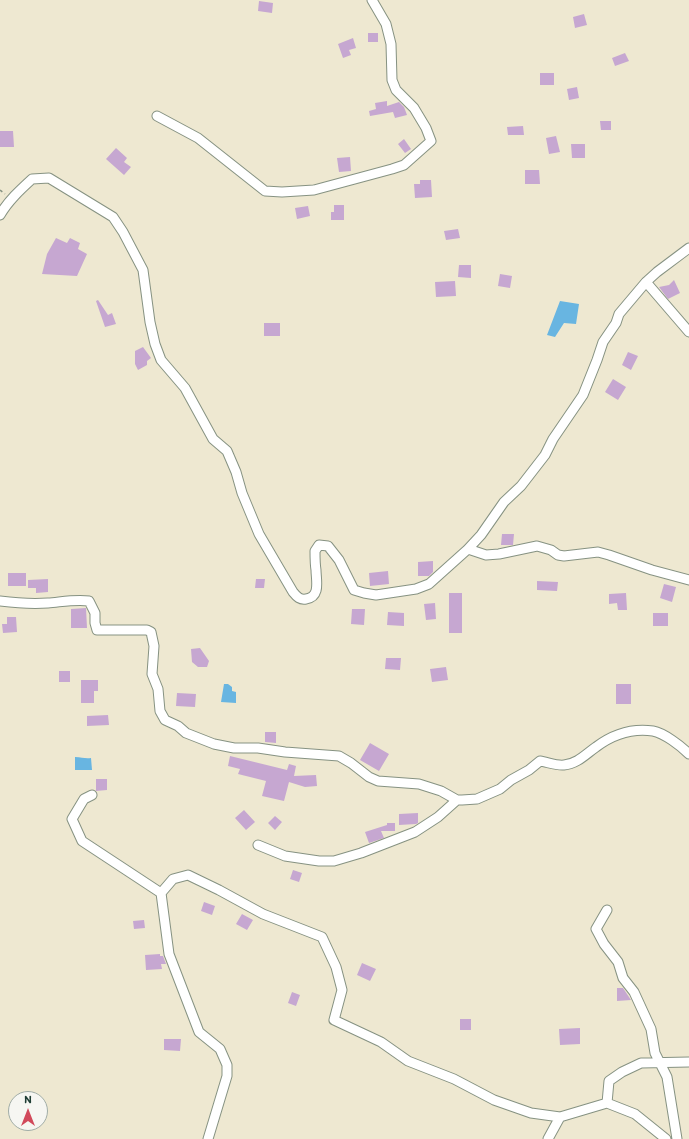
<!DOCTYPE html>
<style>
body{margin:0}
#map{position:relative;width:689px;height:1139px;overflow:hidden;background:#eee8d1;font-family:Itim,sans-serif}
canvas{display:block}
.north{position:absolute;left:8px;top:1091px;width:40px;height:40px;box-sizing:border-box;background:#f6f6f2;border:1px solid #a0aca6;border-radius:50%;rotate:0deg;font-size:11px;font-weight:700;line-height:16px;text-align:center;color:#1f3d34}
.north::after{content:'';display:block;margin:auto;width:14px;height:18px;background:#d1495b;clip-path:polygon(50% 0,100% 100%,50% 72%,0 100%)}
</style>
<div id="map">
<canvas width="689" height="1139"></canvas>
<div class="north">N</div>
</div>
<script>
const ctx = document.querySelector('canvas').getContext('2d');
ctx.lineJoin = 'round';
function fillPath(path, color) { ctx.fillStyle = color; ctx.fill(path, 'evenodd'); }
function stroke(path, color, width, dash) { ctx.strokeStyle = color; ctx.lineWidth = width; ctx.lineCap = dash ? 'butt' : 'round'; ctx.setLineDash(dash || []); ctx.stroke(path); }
const water = new Path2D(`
 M 560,301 L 579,304 L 576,324 L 564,323 L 555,337 L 547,335 Z
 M 224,684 L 228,684 L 232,687 L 232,691 L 236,692 L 236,703 L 221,702 Z
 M 75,757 C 82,757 85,759 91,758 L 92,770 L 75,770 Z`);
const building = new Path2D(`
 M 259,1 L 273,3 L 272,13 L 258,11 Z
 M 584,14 L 587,25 L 575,28 L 573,17 Z
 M 368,33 L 378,33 L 378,42 L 368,42 Z
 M 353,38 L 356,48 L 349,50 L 351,55 L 343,58 L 338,44 Z
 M 625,53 L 629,61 L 615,66 L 612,58 Z
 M 540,73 L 554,73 L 554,85 L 540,85 Z
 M 577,87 L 579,98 L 569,100 L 567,89 Z
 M 387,101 L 387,106 L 399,102 L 404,107 L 407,115 L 395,118 L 393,112 L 370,116 L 369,111 L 376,109 L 375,103 Z
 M 600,121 L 611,121 L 611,130 L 601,130 Z
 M 523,126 L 524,135 L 508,135 L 507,127 Z
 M 0,131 L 13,131 L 14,147 L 0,147 Z
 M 556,136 L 560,152 L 549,154 L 546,138 Z
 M 404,139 L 411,149 L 405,153 L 398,144 Z
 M 571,144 L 585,144 L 585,158 L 572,158 Z
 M 116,148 L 127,158 L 124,162 L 131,167 L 124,175 L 106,159 Z
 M 350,157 L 351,171 L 339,172 L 337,158 Z
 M 525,170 L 539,170 L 540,184 L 525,184 Z
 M 420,180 L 431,180 L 432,197 L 415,198 L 414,184 L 420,184 Z
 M 334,205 L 344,205 L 344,220 L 331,220 L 331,212 L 334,212 Z
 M 308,206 L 310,216 L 297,219 L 295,208 Z
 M 458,229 L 460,238 L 446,240 L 444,231 Z
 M 56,238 L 67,243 L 70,238 L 80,243 L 78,249 L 87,254 L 77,276 L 42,274 L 47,254 Z
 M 459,265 L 471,265 L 471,278 L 458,277 Z
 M 500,274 L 512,276 L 510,288 L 498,286 Z
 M 674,280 L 680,293 L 668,299 L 659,287 L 669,285 Z
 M 455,281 L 456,296 L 436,297 L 435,282 Z
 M 98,300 L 108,315 L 112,313 L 116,324 L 105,327 L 96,301 Z
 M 264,323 L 280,323 L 280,336 L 264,336 Z
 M 143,347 L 151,358 L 147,361 L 147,365 L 138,370 L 135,364 L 135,351 Z
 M 628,352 L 638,356 L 631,370 L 622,365 Z
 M 613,379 L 626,387 L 618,400 L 605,392 Z
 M 502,534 L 514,534 L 513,545 L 501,545 Z
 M 433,561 L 433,572 L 429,576 L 418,576 L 418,562 Z
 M 388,571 L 389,584 L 370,586 L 369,573 Z
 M 8,573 L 26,573 L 26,586 L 8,586 Z
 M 48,579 L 48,592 L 36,593 L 36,588 L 28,588 L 28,580 Z
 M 256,579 L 265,579 L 264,588 L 255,588 Z
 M 537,581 L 558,582 L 557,591 L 537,590 Z
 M 664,584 L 676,587 L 672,602 L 660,598 Z
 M 449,593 L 462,593 L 462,633 L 449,633 Z
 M 626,593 L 627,610 L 618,610 L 617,603 L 609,604 L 609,594 Z
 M 435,603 L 436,619 L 426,620 L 424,604 Z
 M 86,608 L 87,628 L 71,628 L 71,609 Z
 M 352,609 L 365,609 L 364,625 L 351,624 Z
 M 388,612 L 404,613 L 404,626 L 387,625 Z
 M 653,613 L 668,613 L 668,626 L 653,626 Z
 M 7,617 L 16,617 L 17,632 L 3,633 L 2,624 L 7,624 Z
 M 200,648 L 209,661 L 207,667 L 198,667 L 192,662 L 191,649 Z
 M 386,658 L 401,658 L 400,670 L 385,669 Z
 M 446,667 L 448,680 L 432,682 L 430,669 Z
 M 59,671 L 70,671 L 70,682 L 59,682 Z
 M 81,680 L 98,680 L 98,691 L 94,691 L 94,703 L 81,703 Z
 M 616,684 L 631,684 L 631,704 L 616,704 Z
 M 177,693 L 196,694 L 195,707 L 176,706 Z
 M 108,715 L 109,725 L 87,726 L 87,716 Z
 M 265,732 L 276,732 L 276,743 L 265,742 Z
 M 370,743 L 389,754 L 379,771 L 360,760 Z
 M 230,756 L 287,770 L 289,764 L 296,766 L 294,776 L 316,775 L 317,786 L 305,787 L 289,782 L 284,801 L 262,796 L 266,781 L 238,774 L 240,769 L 228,766 Z
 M 96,779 L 107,779 L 107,790 L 96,791 Z
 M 244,810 L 255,822 L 246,830 L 235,818 Z
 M 418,813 L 418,823 L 416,824 L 399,825 L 399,814 Z
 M 275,816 L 282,822 L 275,830 L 268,823 Z
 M 387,823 L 395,823 L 395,831 L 381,831 L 384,838 L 369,843 L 365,832 L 387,825 Z
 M 293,870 L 302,873 L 299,882 L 290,879 Z
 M 204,902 L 215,906 L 212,915 L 201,911 Z
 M 242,914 L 253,920 L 247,930 L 236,924 Z
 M 144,920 L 145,928 L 134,929 L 133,921 Z
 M 160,954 L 160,956 L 163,956 L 166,964 L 161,964 L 162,969 L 146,970 L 145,955 Z
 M 362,963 L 376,969 L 370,981 L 357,975 Z
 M 617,988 L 623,988 L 631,1000 L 617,1001 Z
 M 292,992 L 300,995 L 296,1006 L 288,1003 Z
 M 460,1019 L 471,1019 L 471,1030 L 460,1030 Z
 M 580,1028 L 580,1044 L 560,1045 L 559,1029 Z
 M 164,1039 L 181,1039 L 180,1051 L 164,1050 Z`);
const path = new Path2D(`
 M 0,190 L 5,194`);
const street = new Path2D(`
 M 157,116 L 198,138 L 265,191 L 282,192 L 314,190 L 392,169 L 404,165 L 431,141 L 426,128 L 414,108 L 396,90 L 392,80 L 391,44 L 386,24 L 372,0
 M 0,215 C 8,201 20,190 32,179 L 49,178 L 113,217 L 123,232 L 143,270 L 150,322 L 155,344 L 161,360 L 185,388 L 213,439 L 227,451 L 236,472 L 242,493 L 259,534 L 293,592 C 297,597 300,600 306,599 C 321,597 316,580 316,570 C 315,564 315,557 315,551 L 319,545 L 328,546 L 339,560 L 354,590 L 364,593 L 376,595 L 416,589 L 429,584 L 468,549 L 481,535 L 504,502 L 521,486 L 545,455 L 553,439 L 583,395 L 597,360 L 603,342 L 616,323 L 619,314 L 646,282 L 657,272 L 689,248
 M 646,282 L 689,332
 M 468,549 L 486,555 L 499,554 L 537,546 L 551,550 L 558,555 L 564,556 L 598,552 L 609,555 L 652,570 L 689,580
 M 0,601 C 16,603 32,604 48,603 C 61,602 76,599 89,601 L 95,613 L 95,623 L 97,630 L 147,630 L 151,632 L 154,646 L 152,674 L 158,689 L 160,711 L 165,720 L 178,726 L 186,733 L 214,744 L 234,748 L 258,748 L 285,752 L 339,756 L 351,763 L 369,777 L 378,781 L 419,784 L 441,791 L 457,800 L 462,800 L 477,799 L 500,789 L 511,780 L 529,770 L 540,761 C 547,762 557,766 564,765 C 577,764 586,754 596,747 C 612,735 632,728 653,731 C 664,733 681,746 689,754
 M 92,795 L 84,799 L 72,819 L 82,841 L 161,893 L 173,879 L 188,875 L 219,890 L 263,914 L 322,937 L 336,967 L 342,990 L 334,1020 L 381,1042 L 408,1061 L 454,1079 L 494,1100 L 531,1113 L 560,1117 L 607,1103 L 635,1114 L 666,1139
 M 258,845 L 285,856 L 319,861 L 334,861 L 361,853 L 415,832 L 438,817 L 457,800
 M 161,893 L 169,954 L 199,1032 L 220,1049 L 227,1065 L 227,1076 L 208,1139
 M 607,910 L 596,929 L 604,944 L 618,962 L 623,978 L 634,992 L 651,1029 L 655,1053 L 667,1077 L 677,1139
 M 607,1103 L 609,1081 L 622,1072 L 641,1063 L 689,1062
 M 548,1139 L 560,1117`);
fillPath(water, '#68b5e1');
fillPath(building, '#c6a7d1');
stroke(street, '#869282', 11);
stroke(path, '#869282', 1.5, [3, 3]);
stroke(street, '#fff', 9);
</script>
